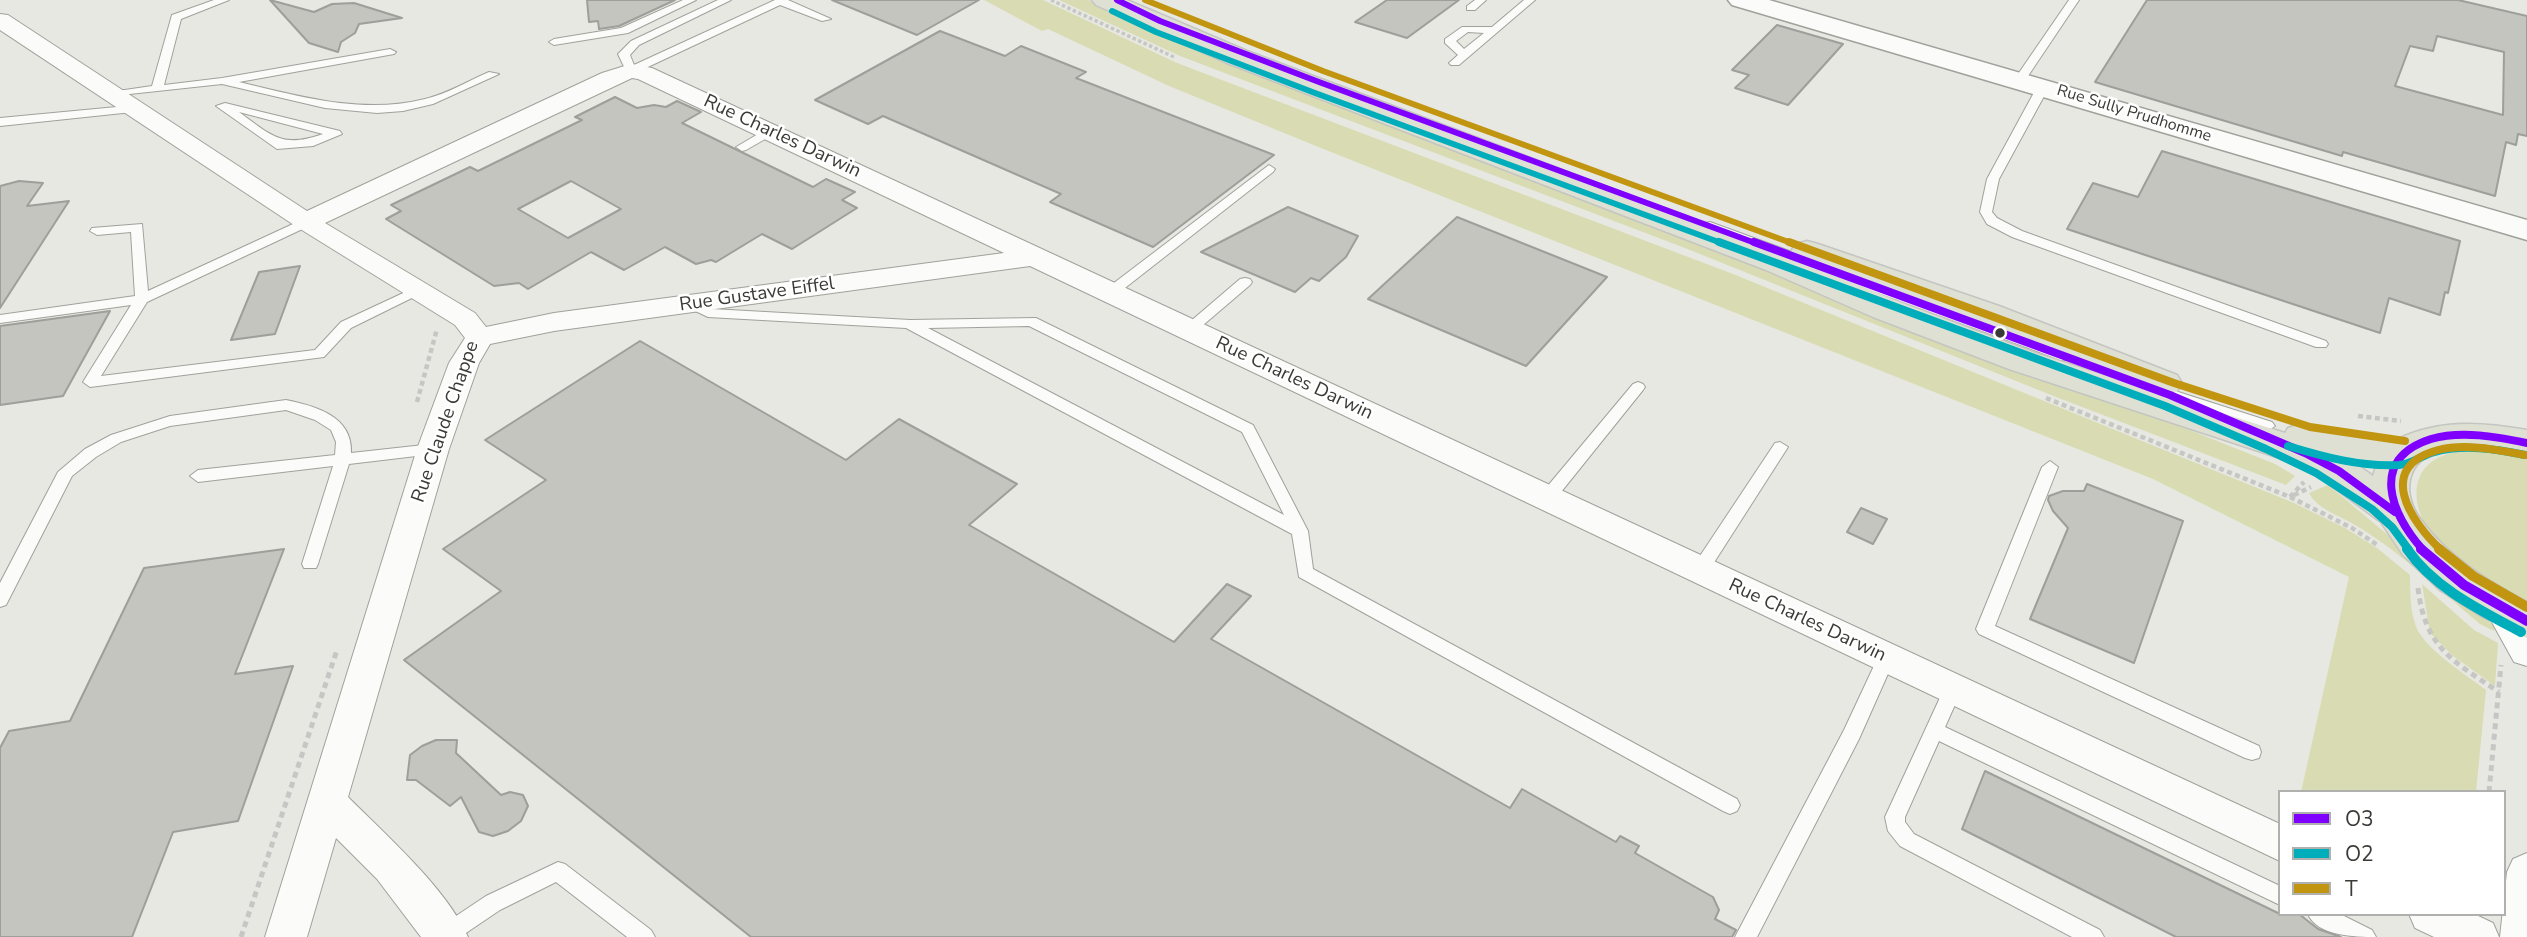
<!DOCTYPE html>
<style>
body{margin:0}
#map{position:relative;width:2527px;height:937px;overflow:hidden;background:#e7e8e1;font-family:"Nunito Sans",sans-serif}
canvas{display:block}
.legend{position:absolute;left:2278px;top:790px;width:228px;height:126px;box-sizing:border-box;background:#fff;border:2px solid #b0b1af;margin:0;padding:9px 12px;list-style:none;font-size:21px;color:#3a3b36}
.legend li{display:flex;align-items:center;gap:14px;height:35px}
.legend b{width:35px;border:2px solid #b0b1af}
</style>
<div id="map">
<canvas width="2527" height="937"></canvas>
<ul class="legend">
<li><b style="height:9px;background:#8000ff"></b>O3</li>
<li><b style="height:9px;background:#00adba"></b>O2</li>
<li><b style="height:9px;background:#c19510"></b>T</li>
</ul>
</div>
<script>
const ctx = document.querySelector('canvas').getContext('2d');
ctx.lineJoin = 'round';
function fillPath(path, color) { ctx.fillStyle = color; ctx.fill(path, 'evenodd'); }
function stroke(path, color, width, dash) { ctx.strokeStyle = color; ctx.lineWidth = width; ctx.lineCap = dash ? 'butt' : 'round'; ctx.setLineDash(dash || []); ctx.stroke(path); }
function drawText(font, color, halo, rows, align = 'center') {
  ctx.font = font + ' "Nunito Sans",sans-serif'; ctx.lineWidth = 5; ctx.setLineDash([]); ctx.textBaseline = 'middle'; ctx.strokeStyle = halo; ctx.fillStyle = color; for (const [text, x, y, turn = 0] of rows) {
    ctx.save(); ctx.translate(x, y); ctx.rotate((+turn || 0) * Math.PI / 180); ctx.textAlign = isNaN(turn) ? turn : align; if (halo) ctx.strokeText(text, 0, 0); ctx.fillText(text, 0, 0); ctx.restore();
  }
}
const green = new Path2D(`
 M 984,0 L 1043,0 L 1177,63 L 1733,274 L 2294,503 L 2345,528 L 2377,548 L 2410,575 C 2410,592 2410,615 2418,631 C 2431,653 2465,674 2486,690 L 2476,792 L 2301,792 L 2349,577 L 2153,479 L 1321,148 L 1169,86 L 1048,29 L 1042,31 Z
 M 1059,0 L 1088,0 L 2157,417 L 2275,464 L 2295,476 L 2286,485 L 2056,397 L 1685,248 L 1180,56 Z
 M 2474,449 L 2527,454 L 2527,608 C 2500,589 2468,571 2443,549 C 2417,524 2400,474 2442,456 C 2451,452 2464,451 2474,449 Z
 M 2328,485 L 2478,610 L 2494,627 L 2494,631 L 2480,624 C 2438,589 2397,548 2348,521 C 2335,514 2317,508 2309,493 Z
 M 2422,584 L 2474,630 L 2498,643 L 2495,686 L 2453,656 L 2430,633 Z`);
const building = new Path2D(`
 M 270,0 L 314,12 L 332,4 L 354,3 L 402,18 L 359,24 L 355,33 L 341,42 L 338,52 L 309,43 Z
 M 587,0 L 675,0 L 619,26 L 599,29 L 598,21 L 589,22 Z
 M 832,0 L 979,0 L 917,35 Z
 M 1387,0 L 1459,0 L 1407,38 L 1355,22 Z
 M 2147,0 L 2458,0 L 2527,16 L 2527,136 L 2518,134 L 2516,145 L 2506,142 L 2495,196 L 2343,152 L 2342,156 L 2095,82 ZM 2437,36 L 2504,52 L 2503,115 L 2395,86 L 2410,46 L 2433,51 Z
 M 1777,25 L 1843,44 L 1788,105 L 1735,88 L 1749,75 L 1732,70 Z
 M 940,31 L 1005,56 L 1021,46 L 1086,72 L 1076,78 L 1274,155 L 1153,247 L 1050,202 L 1061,194 L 883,116 L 868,124 L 815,100 Z
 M 615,97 L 637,108 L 654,105 L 666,107 L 677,101 L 701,112 L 682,123 L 813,187 L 826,179 L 855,192 L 842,200 L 857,208 L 792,249 L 762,234 L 716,262 L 711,260 L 696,264 L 665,247 L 624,270 L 591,252 L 528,289 L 519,283 L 494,286 L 386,219 L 401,211 L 391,205 L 470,167 L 478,171 L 582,120 L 575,117 ZM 571,181 L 621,209 L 568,238 L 518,209 Z
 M 2162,151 L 2460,241 L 2448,293 L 2445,292 L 2440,315 L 2389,298 L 2380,333 L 2067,229 L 2093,183 L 2138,197 Z
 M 19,181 L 43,183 L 27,206 L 69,201 L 0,308 L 0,186 Z
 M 1288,207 L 1358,236 L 1346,257 L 1319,281 L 1311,278 L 1295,292 L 1201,252 Z
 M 1457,217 L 1607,277 L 1526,366 L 1368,299 Z
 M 300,266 L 275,334 L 231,340 L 259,272 Z
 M 110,311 L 63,396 L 0,405 L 0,326 Z
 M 640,341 L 846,460 L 899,419 L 1017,484 L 969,525 L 1174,642 L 1227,584 L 1251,596 L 1211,639 L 1510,808 L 1522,789 L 1616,842 L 1620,836 L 1639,846 L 1635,853 L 1713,897 L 1719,910 L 1715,919 L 1736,930 L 1732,937 L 751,937 L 404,660 L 501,591 L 443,549 L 546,480 L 485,440 Z
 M 2087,484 L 2183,521 L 2134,663 L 2030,619 L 2068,528 L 2053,511 L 2048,500 L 2049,496 L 2063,491 L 2084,491 Z
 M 1861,508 L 1887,519 L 1873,544 L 1847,532 Z
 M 284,549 L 235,674 L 293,666 L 238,821 L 173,832 L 132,937 L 0,937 L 0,748 L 9,731 L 70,721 L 144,568 Z
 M 436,740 L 457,740 L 456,753 L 501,795 L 510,792 L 523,795 L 528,806 L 521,821 L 508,831 L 493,836 L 479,832 L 461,797 L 450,806 L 416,780 L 407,780 L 410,755 L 422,746 Z
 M 1985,771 L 2280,914 L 2299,914 L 2318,929 L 2341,937 L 2176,937 L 1962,829 Z`);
const pathFar2 = new Path2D(`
 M 1051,0 L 1174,57`);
const pathFar1 = new Path2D(`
 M 2046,398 L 2290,497 L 2352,528 L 2379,546
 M 417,402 L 437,329
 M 2358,416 L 2401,421
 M 2294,495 L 2311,487
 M 2290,497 L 2304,482`);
const path = new Path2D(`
 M 2418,588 C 2425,648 2453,661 2499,692
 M 2489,792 L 2501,665
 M 241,937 L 337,650`);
const service = new Path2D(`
 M 214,0 L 229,0 L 181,19 L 164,85 L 222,78 L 390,49 L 396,52 L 394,54 L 239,82 C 299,96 362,115 425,99 C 447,94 468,81 489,72 L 499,74 L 433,104 L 403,111 L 377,113 L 325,108 L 222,84 L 111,96 L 111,92 L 152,86 L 172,15 Z
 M 683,0 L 696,0 L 628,33 L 554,45 L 549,42 L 554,39 L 621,28 Z
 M 718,0 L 731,0 L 639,45 L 630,55 L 634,65 L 775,0 L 788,0 L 831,19 L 822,21 L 780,5 L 635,73 L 627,73 L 618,54 L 631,41 Z
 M 1475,0 L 1486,0 L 1475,10 L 1467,10 L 1467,6 Z
 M 1524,0 L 1535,0 L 1459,65 L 1451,65 L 1449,63 L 1458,55 L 1445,43 L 1445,39 L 1462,27 L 1492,27 ZM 1468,32 L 1484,33 L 1464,49 L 1456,41 Z
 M 2069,0 L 2079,0 L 2024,82 L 2016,82 L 2014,80 Z
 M 2043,84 L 2049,87 L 1999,179 L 1992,212 L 1997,218 L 2022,231 L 2326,341 L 2328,344 L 2326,347 L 2316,347 L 2012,237 L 1987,224 L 1980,212 L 1987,179 L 2037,87 Z
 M 225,103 L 340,131 L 342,134 L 313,146 L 277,149 L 216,106 ZM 239,112 L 323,134 C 281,149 271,135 239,112 Z
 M 138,105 L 144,109 L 142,111 L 0,126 L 0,118 Z
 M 770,127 L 776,131 L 774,134 L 746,150 L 742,151 L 736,147 Z
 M 1269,165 L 1275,169 L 1273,172 L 1116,295 L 1106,295 L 1104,292 L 1106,289 Z
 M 306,218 L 311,219 L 311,225 L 147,302 L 101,376 L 315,350 L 341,322 L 414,288 L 424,288 L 426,291 L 351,328 L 324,357 L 90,387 L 83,382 L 131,305 L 0,323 L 0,315 L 135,296 L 131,232 L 97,235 L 90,231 L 92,228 L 142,224 L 148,291 Z
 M 1710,222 L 2071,354 L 2073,357 L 2071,360 L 2061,360 L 1705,229 L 1705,223 Z
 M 1245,278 L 1250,279 L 1252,282 L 1250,285 L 1195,332 L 1185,332 L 1183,329 L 1185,326 L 1240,279 Z
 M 692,300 L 711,309 L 910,320 L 1036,318 L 1253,425 L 1308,531 L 1313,569 L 1737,799 L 1740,805 L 1737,811 L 1730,814 L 1723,811 L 1299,577 L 1292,534 L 906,328 L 708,317 L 687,307 L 685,304 ZM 1029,326 L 1242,432 L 1284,515 L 928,328 Z
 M 1638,382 L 1643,384 L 1645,387 L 1643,390 L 1553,502 L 1541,502 L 1539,498 L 1541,494 L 1633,384 Z
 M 2150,383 L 2272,422 L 2275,426 L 2267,431 L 2145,391 L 2143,388 Z
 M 286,400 C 315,406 353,416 351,453 L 433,444 L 441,449 L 433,454 L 349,464 L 318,564 L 316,568 L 304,568 L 302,564 L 333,466 L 198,482 L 190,476 L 198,470 L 335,455 L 336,442 L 331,430 L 315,420 L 286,410 L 170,426 L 121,442 L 96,457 L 72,476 L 6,605 L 0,607 L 0,583 L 58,472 L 85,449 L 111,435 L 170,416 Z
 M 1780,442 L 1788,447 L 1706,575 L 1694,575 L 1692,570 L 1694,565 L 1775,443 Z
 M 2050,461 L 2058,467 L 1995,626 L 2259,746 L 2261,752 L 2259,758 L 2252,760 L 2245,758 L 1979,634 L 1976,629 L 2042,467 Z
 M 1886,651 L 1892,653 L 1895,658 L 1859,739 L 1757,937 L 1735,937 L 1844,730 L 1880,653 Z
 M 1953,682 L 1959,684 L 1962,689 L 1945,727 L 2280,886 L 2280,905 L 1939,741 L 1905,817 L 1905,822 L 1914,834 L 2100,930 L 2104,937 L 2072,937 L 1900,846 L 1888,831 L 1885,817 L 1944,689 L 1947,684 Z
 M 558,862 L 565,864 L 651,930 L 655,937 L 627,937 L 556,882 L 500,910 L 460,937 L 435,937 L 438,928 L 486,896 Z
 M 2308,914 L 2340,914 L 2372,930 L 2376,937 C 2355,937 2317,936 2308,914 Z`);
const minor = new Path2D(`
 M 0,14 L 8,15 L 307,211 L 602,73 L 631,64 L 652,68 L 2280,824 L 2280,861 L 1030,266 L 554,331 L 490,344 L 479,363 L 449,449 L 348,797 C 385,834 447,889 468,937 L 421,937 L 377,879 L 336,838 L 307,937 L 265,937 L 417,449 L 449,363 L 465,338 L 455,325 L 297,227 L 0,30 ZM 632,78 L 638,79 L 1004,253 L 554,313 L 486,327 L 475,313 L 325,223 Z
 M 2501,595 L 2513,598 L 2527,621 L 2527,666 L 2514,662 L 2484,608 L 2489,598 Z
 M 2527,853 L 2527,937 L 2500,937 L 2507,872 L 2513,859 Z
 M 2409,914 L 2474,914 L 2493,923 L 2499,937 L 2434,937 L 2415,928 Z`);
const tertiary = new Path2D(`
 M 1728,0 L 1769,0 L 2527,220 L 2527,240 L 1732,5 Z`);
const primary = new Path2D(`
 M 1092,0 L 1127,0 L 1247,51 L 1790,256 L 1897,301 L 2035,353 L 2138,386 L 1975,321 L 1796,258 L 1791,251 L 1796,244 L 1807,241 L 1818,244 L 1999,306 L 2177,375 L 2182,383 L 2177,391 L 2165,395 L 2285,433 L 2288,428 L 2301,424 L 2398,439 C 2439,419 2483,422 2527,430 L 2527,456 C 2495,450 2424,435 2411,476 C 2406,492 2412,509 2422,521 C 2448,557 2488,581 2527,602 L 2527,638 L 2483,617 L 2440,590 L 2403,555 L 2381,522 L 2325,481 L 2292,462 L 2009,369 L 1873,317 L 1766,270 L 1227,63 L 1096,5 ZM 2349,459 L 2377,463 L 2373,476 Z`);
const bus1Far2 = new Path2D(`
 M 1117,0 L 1160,21 L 1319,82 L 1758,244`);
const bus1Far1 = new Path2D(`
 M 1754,242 L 2170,395 L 2305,453 L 2339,471 L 2395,512
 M 2423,550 C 2391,514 2368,459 2431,439 C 2462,430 2497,437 2527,443`);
const bus1 = new Path2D(`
 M 2421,549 L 2464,585 L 2527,621`);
const bus2Far2 = new Path2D(`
 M 1112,11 L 1156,32 L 1315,93 L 1724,244`);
const bus2Far1 = new Path2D(`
 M 1719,242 L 2165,406 L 2266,449 L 2316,473 L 2372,509 L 2392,527 L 2409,550
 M 2288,446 C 2324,457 2361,467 2399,465 C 2412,464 2422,455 2434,452 C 2464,444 2496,449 2525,455`);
const bus2 = new Path2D(`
 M 2407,549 C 2434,588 2480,610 2521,632`);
const bus3Far2 = new Path2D(`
 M 1145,0 L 1323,71 L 1794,244`);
const bus3Far1 = new Path2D(`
 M 1789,242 L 2174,383 L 2310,427 L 2405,441
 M 2441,550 C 2410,521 2375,467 2438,450 C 2466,443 2498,450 2525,455`);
const bus3 = new Path2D(`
 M 2439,549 L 2473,576 L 2527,607`);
const markers = [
 [2000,333,6,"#3a3b36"]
];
const farStreetnames = [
 ["Rue Sully Prudhomme",2134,114,17]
];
const streetNames = [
 ["Rue Charles Darwin",782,137,25],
 ["Rue Gustave Eiffel",757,295,-8],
 ["Rue Charles Darwin",1294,379,25],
 ["Rue Claude Chappe",446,422,-71],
 ["Rue Charles Darwin",1807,621,25]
];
fillPath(green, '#d9dcb2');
fillPath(building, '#c4c5bf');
stroke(building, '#9e9e9a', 2);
stroke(service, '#a1a19c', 2);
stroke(minor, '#a1a19c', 2);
stroke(tertiary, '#a1a19c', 3);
stroke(primary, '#c4c5c1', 3);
stroke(pathFar2, '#c6c7c4', 3.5, [3.5, 2.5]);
stroke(pathFar1, '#c6c7c4', 4.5, [5, 3.5]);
stroke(path, '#c6c7c4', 5, [6, 4.5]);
fillPath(service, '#fbfcfa');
fillPath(minor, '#fbfcfa');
fillPath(tertiary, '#fbfcfa');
fillPath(primary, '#dee0d4');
stroke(bus1Far2, '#8000ff', 6);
stroke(bus1Far1, '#8000ff', 8);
stroke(bus1, '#8000ff', 10);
stroke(bus2Far2, '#00adba', 6);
stroke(bus2Far1, '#00adba', 8);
stroke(bus2, '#00adba', 10);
stroke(bus3Far2, '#c19510', 6);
stroke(bus3Far1, '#c19510', 8);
stroke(bus3, '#c19510', 10);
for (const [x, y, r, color] of markers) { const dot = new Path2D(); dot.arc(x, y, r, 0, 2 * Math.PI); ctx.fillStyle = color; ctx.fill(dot); stroke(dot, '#fff', 2.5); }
drawText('16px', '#3a3b36', '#fff', farStreetnames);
drawText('19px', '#3a3b36', '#fff', streetNames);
</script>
